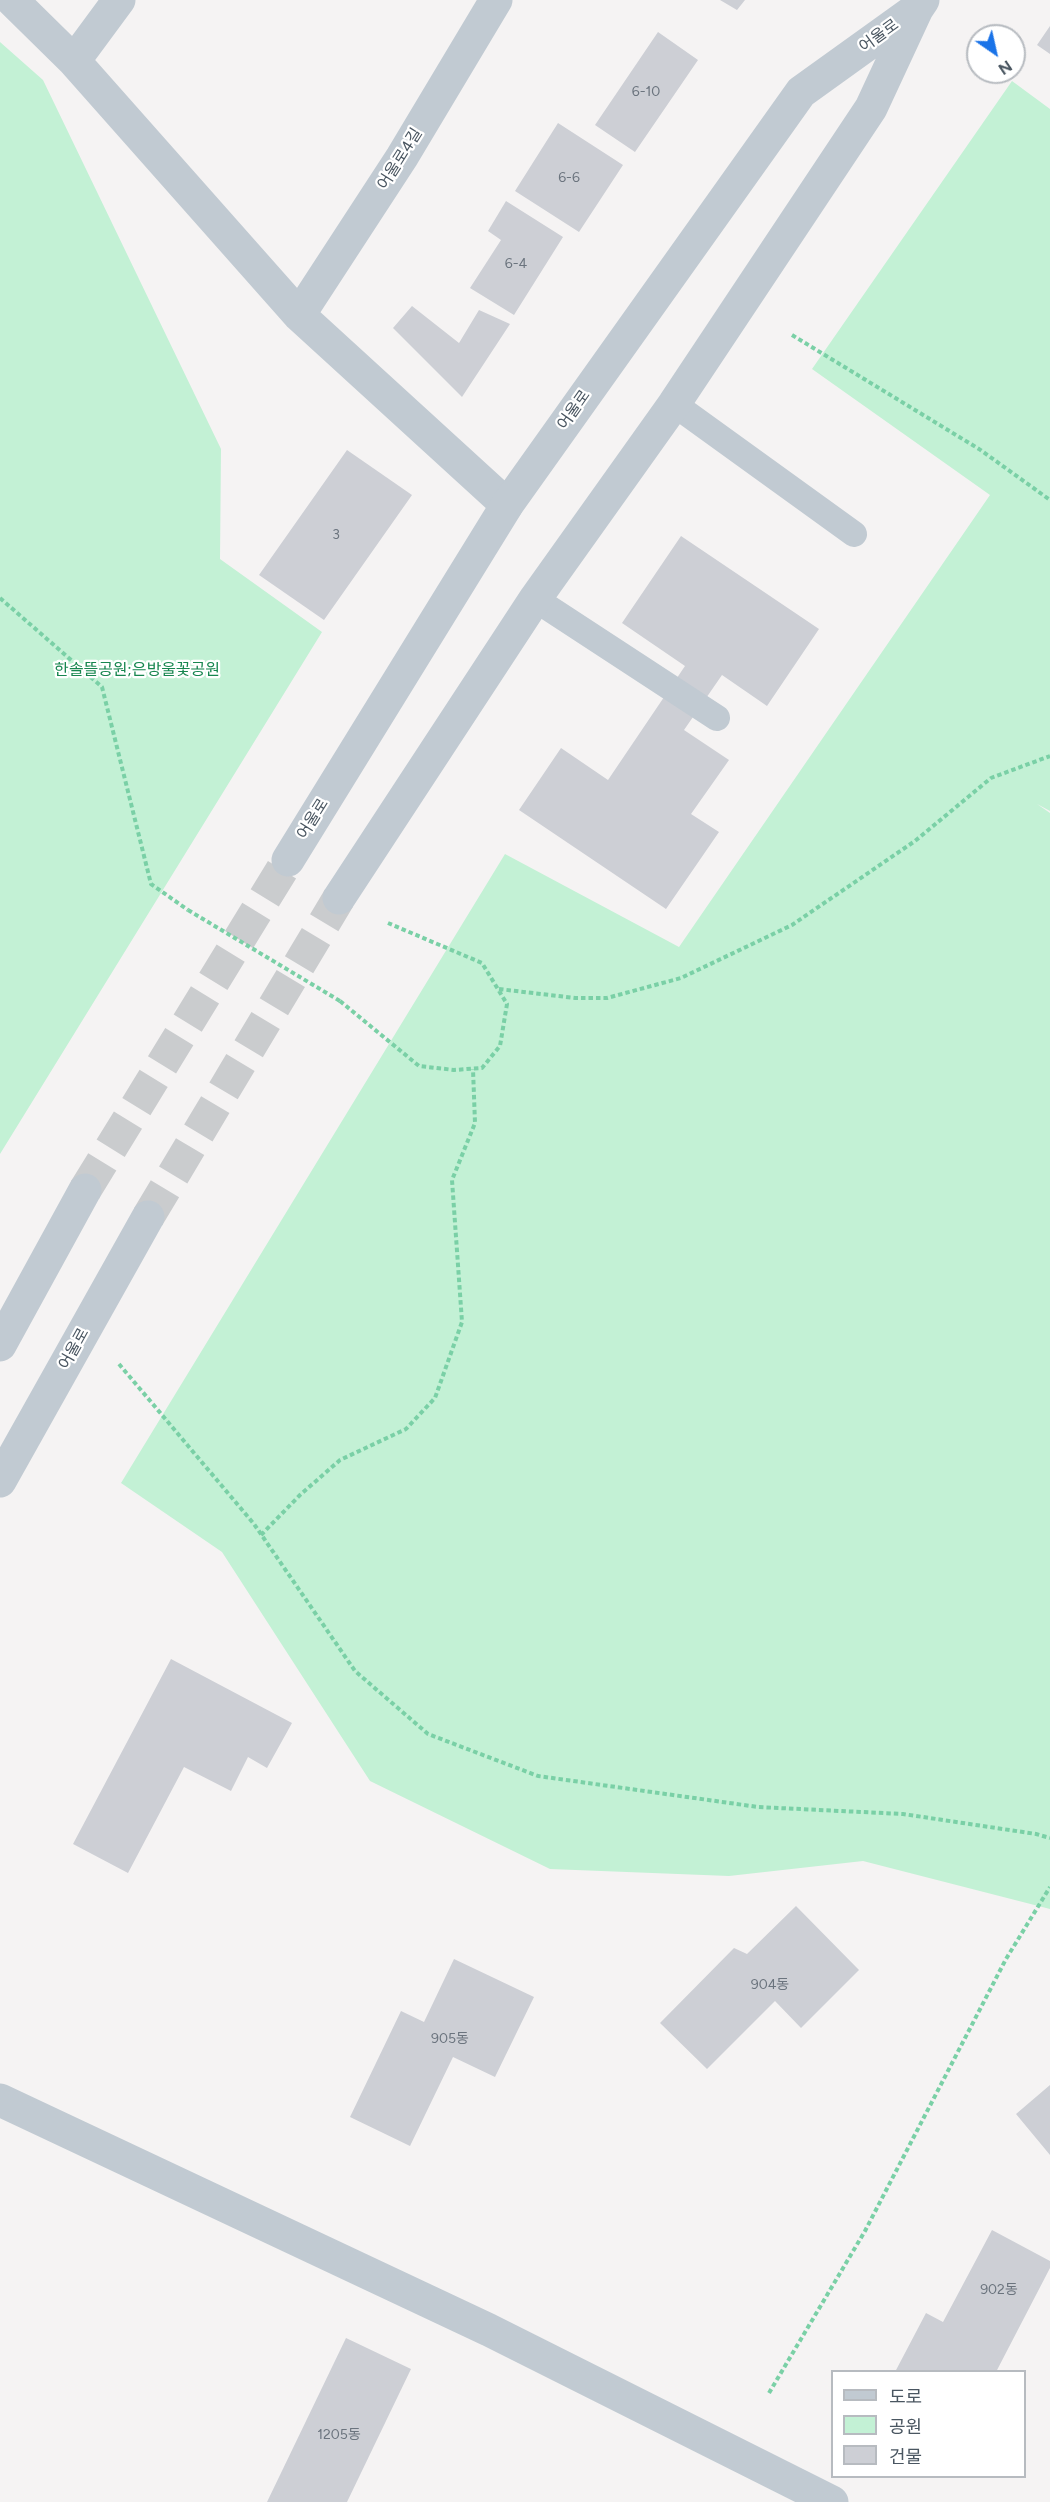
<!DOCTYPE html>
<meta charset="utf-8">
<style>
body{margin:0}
#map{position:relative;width:1050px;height:2502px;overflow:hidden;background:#f5f3f3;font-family:Figtree,"Noto Sans KR",sans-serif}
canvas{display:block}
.legend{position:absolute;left:831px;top:2370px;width:195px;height:108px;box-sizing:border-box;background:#fff;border:2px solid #b7bbc0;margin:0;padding:8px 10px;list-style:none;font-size:18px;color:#4a5661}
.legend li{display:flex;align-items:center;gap:12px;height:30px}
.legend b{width:30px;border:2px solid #b7bbc0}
.north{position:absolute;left:966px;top:24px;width:60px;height:60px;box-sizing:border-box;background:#fff;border:2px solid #b7bbc0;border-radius:50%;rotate:146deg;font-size:16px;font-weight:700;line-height:24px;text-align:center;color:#4a5661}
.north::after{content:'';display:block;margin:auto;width:21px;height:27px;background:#1a73e8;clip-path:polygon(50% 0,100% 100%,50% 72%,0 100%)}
</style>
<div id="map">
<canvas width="1050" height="2502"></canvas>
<ul class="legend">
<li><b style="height:8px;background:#c1cad2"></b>도로</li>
<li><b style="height:16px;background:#c3f1d5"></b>공원</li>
<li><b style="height:16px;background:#cdcfd5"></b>건물</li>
</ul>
<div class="north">N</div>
</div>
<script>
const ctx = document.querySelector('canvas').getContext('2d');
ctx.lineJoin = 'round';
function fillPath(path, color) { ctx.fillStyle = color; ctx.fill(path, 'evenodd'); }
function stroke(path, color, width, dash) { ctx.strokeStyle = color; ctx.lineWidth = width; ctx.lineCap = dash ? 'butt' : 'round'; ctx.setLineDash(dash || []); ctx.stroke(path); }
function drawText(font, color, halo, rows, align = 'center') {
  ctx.font = font + ' Figtree,"Noto Sans KR",sans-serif'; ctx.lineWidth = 4.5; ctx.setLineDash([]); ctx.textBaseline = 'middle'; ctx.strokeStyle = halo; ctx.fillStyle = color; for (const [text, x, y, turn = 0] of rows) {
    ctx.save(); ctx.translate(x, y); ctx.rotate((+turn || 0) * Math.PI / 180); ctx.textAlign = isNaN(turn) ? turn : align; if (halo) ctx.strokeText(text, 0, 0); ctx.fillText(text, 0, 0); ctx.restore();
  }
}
const green = new Path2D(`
 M 0,42 L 43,80 L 221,449 L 220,559 L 322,632 L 0,1154 Z
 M 1012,81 L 1050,109 L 1050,811 L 1037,804 L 1050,813 L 1050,1909 L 863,1861 L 729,1876 L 550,1869 L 370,1781 L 222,1552 L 121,1483 L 505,854 L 679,947 L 990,495 L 812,369 Z`);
const building = new Path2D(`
 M 720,0 L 745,0 L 737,10 Z
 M 1050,26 L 1050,54 L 1037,45 Z
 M 658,32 L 698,60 L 635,152 L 595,125 Z
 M 558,123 L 623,165 L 579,232 L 515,191 Z
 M 506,201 L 563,237 L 514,315 L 470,288 L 501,240 L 488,231 Z
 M 412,306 L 459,343 L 479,310 L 510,324 L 462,397 L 393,328 Z
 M 347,450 L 412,495 L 324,620 L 259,575 Z
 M 681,536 L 819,629 L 767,706 L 722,675 L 684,730 L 729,760 L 691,814 L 719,832 L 666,909 L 519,810 L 561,748 L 608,780 L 685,666 L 622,623 Z
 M 171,1659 L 292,1723 L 267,1768 L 248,1757 L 231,1791 L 184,1767 L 128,1873 L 73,1844 Z
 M 796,1906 L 859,1970 L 801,2028 L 775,2001 L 707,2069 L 660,2023 L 734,1948 L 747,1954 Z
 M 454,1959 L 534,1997 L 495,2077 L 453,2057 L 410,2146 L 350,2117 L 401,2011 L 424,2022 Z
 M 1050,2085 L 1050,2155 L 1016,2114 Z
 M 992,2230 L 1050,2261 L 1050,2268 L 996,2372 L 895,2372 L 926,2313 L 943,2322 Z
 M 346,2338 L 411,2369 L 347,2502 L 267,2502 Z`);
const tertiaryTunnel = new Path2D(`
 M 85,1190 L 288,860
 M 148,1217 L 339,898`);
const path = new Path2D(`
 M 792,335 L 979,449 L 1050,500
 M 0,598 L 102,687 L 151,884 L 188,910
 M 499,989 L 575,998 L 607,998 L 681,978 L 792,925 L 915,841 L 991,778 L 1050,756
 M 340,1001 L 419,1066 L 454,1070 L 482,1068 L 500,1046 L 507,1004 L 482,963 L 388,923
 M 119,1364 L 254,1524 L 355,1671 L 428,1734 L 538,1776 L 758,1807 L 903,1814 L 1036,1834 L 1050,1838
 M 261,1535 L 300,1495 L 340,1460 L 406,1429 L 435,1398 L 462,1322 L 452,1180 L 475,1123 L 473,1069
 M 769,2393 L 865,2231 L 1006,1959 L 1050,1887`);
const service = new Path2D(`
 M 674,404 L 854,534
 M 535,599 L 717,718`);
const minor = new Path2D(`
 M 12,0 L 74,61 L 299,315 L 507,505
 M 74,61 L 119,0
 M 299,315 L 402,157 L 496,0
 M 0,2100 L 489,2330 L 832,2502`);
const tertiary = new Path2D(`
 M 288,860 L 507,505 L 801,92 L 915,10
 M 339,898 L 535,599 L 674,404 L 871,108 L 917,9 L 923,0
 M 0,1345 L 85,1190
 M 0,1481 L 148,1217`);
const pathBridge = new Path2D(`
 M 188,910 L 340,1001`);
const numberNames = [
 ["6-10",646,92],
 ["6-6",569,178],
 ["6-4",516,264],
 ["3",336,535],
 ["904동",770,1985],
 ["905동",450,2039],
 ["902동",999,2290],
 ["1205동",339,2435]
];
const streetNames = [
 ["어울로",879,36,-36],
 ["어울로4길",400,159,-58],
 ["어울로",574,410,-55],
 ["어울로",313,819,-58],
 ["어울로",74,1349,-61]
];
const parkNames = [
 ["한솔뜰공원;은방울꽃공원",137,670]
];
fillPath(green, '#c3f1d5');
fillPath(building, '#cdcfd5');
stroke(tertiaryTunnel, '#caccce', 33, [33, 16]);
stroke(path, '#7ad0a6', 4, [4.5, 3]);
stroke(service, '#c1cad2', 26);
stroke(minor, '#c1cad2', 33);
stroke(tertiary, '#c1cad2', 33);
stroke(pathBridge, '#7ad0a6', 4, [4.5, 3]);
drawText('14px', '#6b747e', null, numberNames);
drawText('16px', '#4a5661', '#fff', streetNames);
drawText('16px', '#17864f', '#fff', parkNames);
</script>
